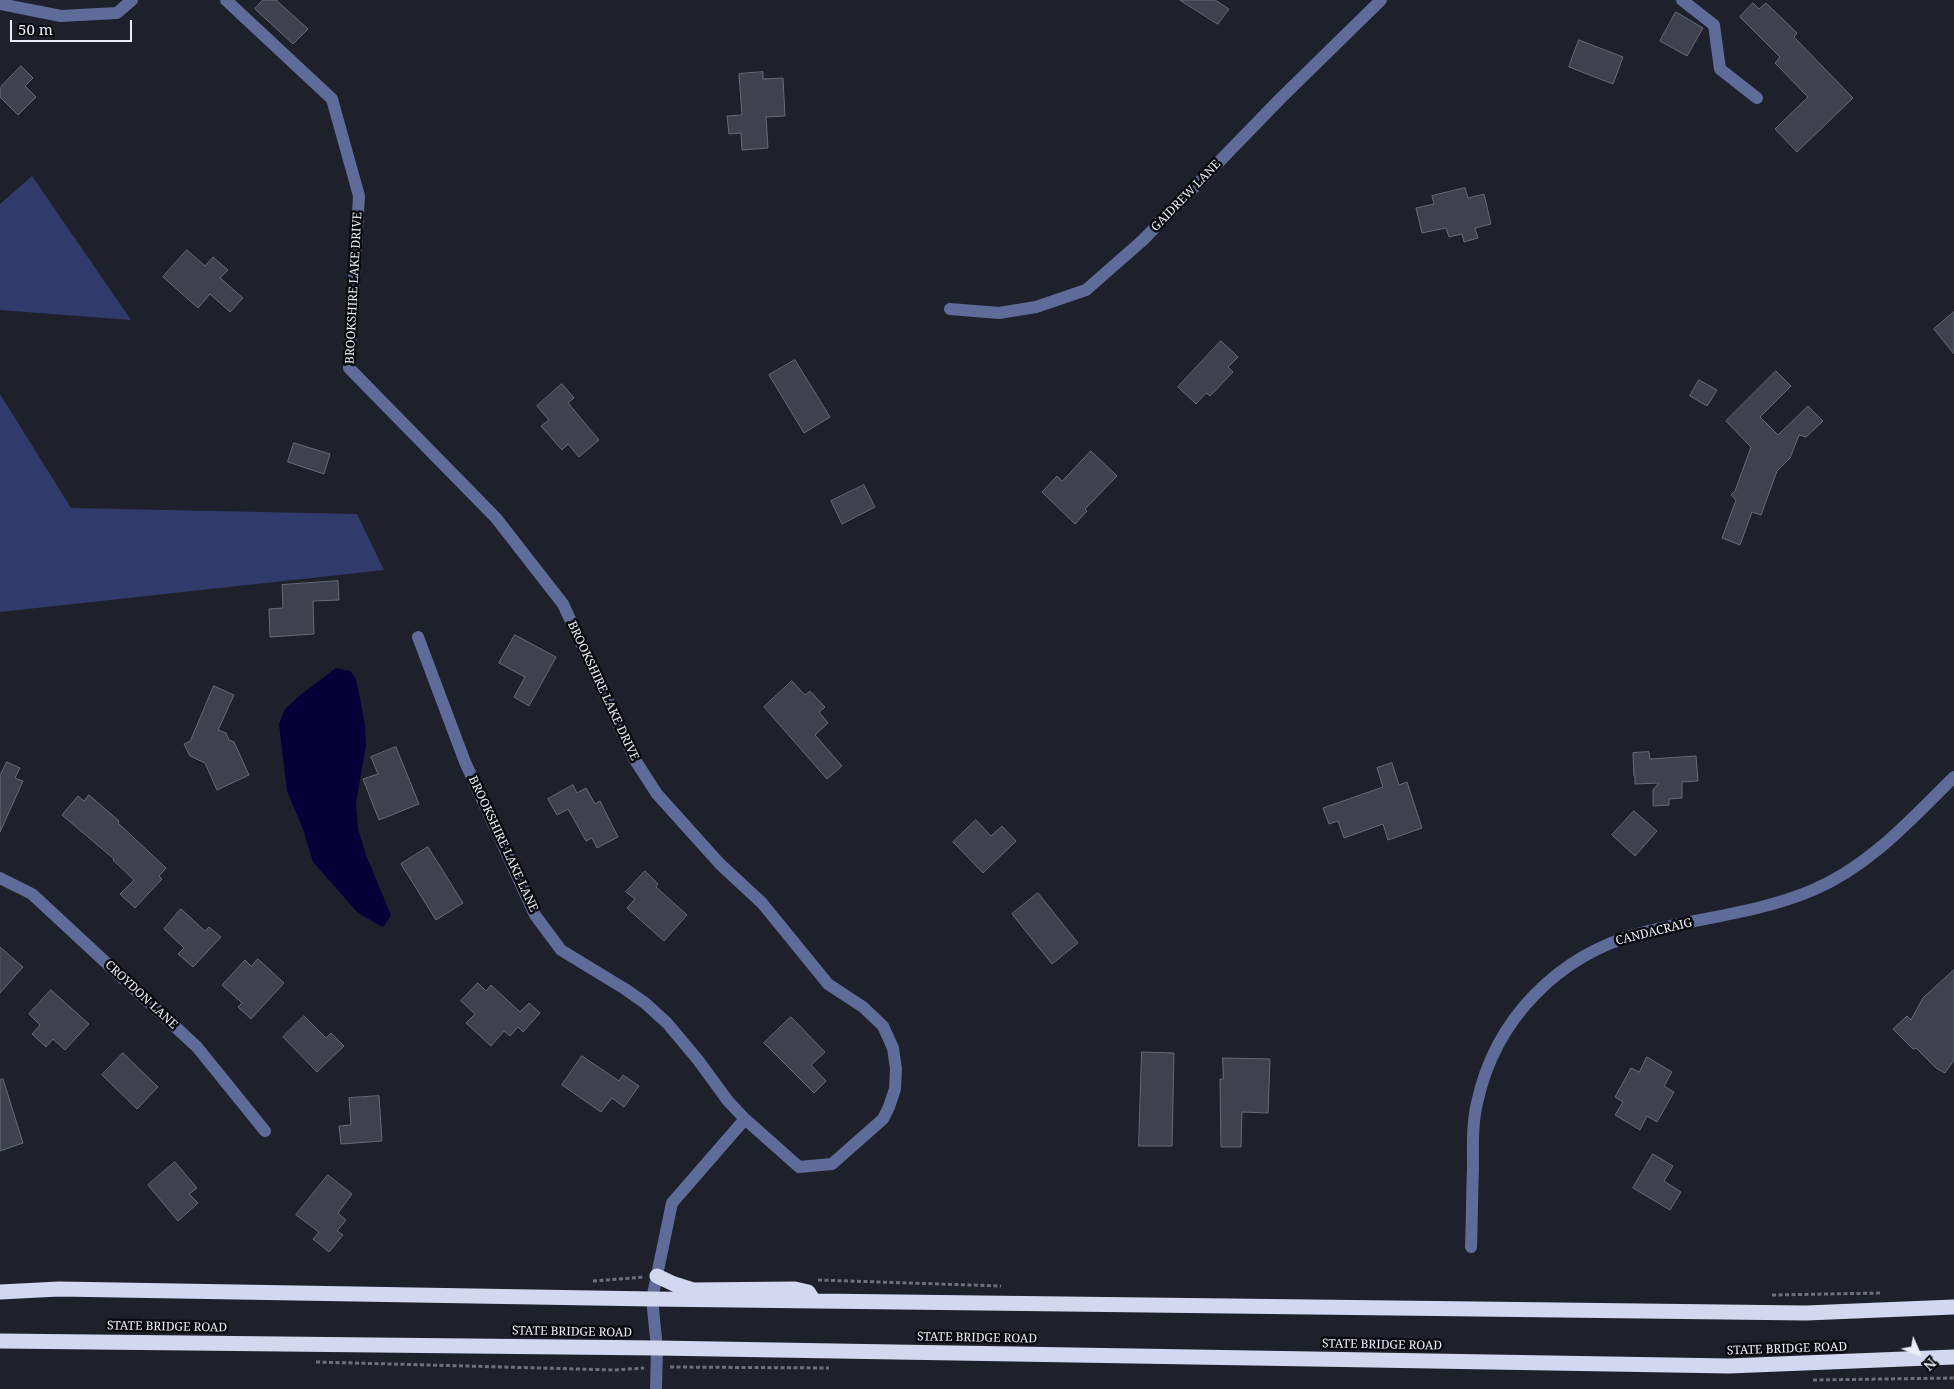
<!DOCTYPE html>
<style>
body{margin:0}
#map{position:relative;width:1954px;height:1389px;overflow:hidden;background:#1e212c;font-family:"Noto Serif",serif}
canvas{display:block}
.north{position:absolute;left:1894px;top:1329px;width:50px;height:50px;-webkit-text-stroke:4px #0a0b10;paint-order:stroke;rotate:134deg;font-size:14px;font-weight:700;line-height:20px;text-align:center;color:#ebeef5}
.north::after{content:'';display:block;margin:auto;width:18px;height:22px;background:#ebeef5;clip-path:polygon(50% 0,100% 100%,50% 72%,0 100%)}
.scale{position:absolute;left:10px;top:20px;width:122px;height:22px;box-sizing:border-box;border:2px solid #ebeef5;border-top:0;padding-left:6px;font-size:15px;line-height:18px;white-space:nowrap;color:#ebeef5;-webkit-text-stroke:4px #0a0b10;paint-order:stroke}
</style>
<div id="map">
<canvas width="1954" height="1389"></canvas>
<div class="north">N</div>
<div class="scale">50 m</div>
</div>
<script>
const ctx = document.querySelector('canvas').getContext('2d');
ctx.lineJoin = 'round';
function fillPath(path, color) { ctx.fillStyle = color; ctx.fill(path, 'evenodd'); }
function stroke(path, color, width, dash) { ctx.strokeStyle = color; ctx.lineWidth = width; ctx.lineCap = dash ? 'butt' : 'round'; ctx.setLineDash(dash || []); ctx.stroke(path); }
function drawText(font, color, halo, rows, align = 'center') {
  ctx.font = font + ' "Noto Serif",serif'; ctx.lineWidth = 5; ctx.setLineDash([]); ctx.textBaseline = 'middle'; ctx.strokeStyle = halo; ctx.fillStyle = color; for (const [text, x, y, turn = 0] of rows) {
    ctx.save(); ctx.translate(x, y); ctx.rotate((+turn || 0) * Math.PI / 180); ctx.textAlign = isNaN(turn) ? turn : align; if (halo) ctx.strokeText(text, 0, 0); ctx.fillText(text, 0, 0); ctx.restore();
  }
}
const green = new Path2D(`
 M 32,176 L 131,320 L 0,310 L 0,204 Z
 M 0,394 L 71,508 L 357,514 L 384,570 L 0,612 Z`);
const water = new Path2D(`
 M 336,668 L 350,671 L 355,677 L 358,688 L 365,725 L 366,745 L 356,803 L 358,829 L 366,855 L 391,915 L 384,926 L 381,926 L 358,913 L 313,862 L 303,829 L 287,791 L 279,724 L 285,709 L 299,696 Z`);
const building = new Path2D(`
 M 263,0 L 276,0 L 308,29 L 293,44 L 255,9 Z
 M 1180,0 L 1215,0 L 1229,9 L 1218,24 Z
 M 1753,3 L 1759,9 L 1766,3 L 1797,33 L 1794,37 L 1853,98 L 1797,152 L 1775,129 L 1808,97 L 1775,63 L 1780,57 L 1740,17 Z
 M 1676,12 L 1703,28 L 1687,56 L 1660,41 Z
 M 1579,40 L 1623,57 L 1613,84 L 1569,67 Z
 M 21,66 L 33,78 L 25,86 L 36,97 L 18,115 L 0,97 L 0,88 Z
 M 763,72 L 763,79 L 783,78 L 785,116 L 766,117 L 768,148 L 742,150 L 741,133 L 729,134 L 727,116 L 742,115 L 739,74 Z
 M 1465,188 L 1468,198 L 1484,194 L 1491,224 L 1475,228 L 1478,238 L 1464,242 L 1462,234 L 1449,237 L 1446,228 L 1422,233 L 1416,208 L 1434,204 L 1432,196 Z
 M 187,250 L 205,266 L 213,257 L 228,270 L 220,278 L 243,298 L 230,312 L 210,294 L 198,308 L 163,277 Z
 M 1954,312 L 1954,354 L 1934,329 Z
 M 1221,341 L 1238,357 L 1228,367 L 1233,372 L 1210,396 L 1206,393 L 1196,404 L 1178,387 Z
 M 795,360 L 830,417 L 804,433 L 769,375 Z
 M 1776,371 L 1791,386 L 1760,417 L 1778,435 L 1808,406 L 1823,421 L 1806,437 L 1799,435 L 1790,458 L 1777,471 L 1761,515 L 1752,512 L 1740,545 L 1722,538 L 1736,500 L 1731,495 L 1735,491 L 1751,447 L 1726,421 Z
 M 1699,380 L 1717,390 L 1707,406 L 1690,396 Z
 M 562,384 L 574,398 L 568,403 L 599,440 L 579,457 L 568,444 L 562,450 L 541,426 L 549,420 L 537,406 Z
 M 294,443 L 330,454 L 324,474 L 288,462 Z
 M 1091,451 L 1117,476 L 1085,509 L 1087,511 L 1075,524 L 1042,492 L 1057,476 L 1062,481 Z
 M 864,485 L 875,507 L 842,524 L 831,501 Z
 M 338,581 L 339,600 L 313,601 L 314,634 L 270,637 L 269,609 L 283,608 L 282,585 Z
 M 515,635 L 556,657 L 529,706 L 514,697 L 525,677 L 499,663 Z
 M 792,681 L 805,695 L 810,691 L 825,707 L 819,712 L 828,723 L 815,735 L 842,766 L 827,779 L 764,707 Z
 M 214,686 L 234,695 L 218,730 L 226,733 L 229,740 L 234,742 L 249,775 L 217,790 L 205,763 L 190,756 L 184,744 L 190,741 Z
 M 396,747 L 419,804 L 379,820 L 363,779 L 378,774 L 371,757 Z
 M 1649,752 L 1650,759 L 1696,756 L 1698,781 L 1682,782 L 1682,798 L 1669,799 L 1669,805 L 1653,806 L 1653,790 L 1659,783 L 1635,784 L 1635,776 L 1634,776 L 1633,753 Z
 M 7,762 L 20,768 L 15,778 L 23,781 L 0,832 L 0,776 Z
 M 1392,763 L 1399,785 L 1407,782 L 1422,828 L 1388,840 L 1383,824 L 1344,838 L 1338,821 L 1329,824 L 1323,808 L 1383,787 L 1377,768 Z
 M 573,785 L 577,793 L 586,788 L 595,804 L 600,801 L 618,837 L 597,848 L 592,838 L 586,841 L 568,809 L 557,815 L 548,799 Z
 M 89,795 L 119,821 L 118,823 L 166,868 L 159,876 L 162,879 L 135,908 L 120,894 L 134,880 L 113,860 L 114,859 L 62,815 L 78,796 L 84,801 Z
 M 1634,811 L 1657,831 L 1635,856 L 1612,835 Z
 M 976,820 L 991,836 L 1002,826 L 1016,841 L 983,873 L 953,842 Z
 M 428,847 L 463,903 L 436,920 L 401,864 Z
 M 645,871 L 658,884 L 656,887 L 687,915 L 664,941 L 627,908 L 635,899 L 626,892 Z
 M 1038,893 L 1078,943 L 1052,964 L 1012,914 Z
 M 181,909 L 205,931 L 209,927 L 221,937 L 193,967 L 178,954 L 184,948 L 164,929 Z
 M 0,947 L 23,967 L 0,993 Z
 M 258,959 L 284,983 L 251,1019 L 238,1007 L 242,1003 L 222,985 L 245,960 L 251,966 Z
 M 1954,970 L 1954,1060 L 1945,1073 L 1936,1068 L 1916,1048 L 1913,1049 L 1893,1029 L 1907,1016 L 1911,1020 L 1923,998 Z
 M 478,983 L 486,991 L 491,985 L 520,1012 L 529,1003 L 540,1013 L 523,1032 L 518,1027 L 510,1036 L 504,1031 L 491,1046 L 466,1023 L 475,1014 L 461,1001 Z
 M 51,990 L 89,1024 L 65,1050 L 53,1039 L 46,1047 L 32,1034 L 40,1025 L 29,1014 Z
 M 304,1016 L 326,1038 L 331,1033 L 344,1046 L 317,1072 L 283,1037 Z
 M 791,1017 L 825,1052 L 811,1065 L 826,1081 L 814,1093 L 764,1043 Z
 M 1142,1052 L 1174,1053 L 1172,1146 L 1139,1146 Z
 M 123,1053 L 158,1087 L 137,1109 L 102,1075 Z
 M 582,1056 L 619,1081 L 623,1075 L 639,1086 L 624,1107 L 612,1098 L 601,1112 L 562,1085 Z
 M 1647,1057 L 1672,1072 L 1664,1086 L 1674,1092 L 1657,1122 L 1647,1116 L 1640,1130 L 1615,1115 L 1623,1102 L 1615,1097 L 1631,1068 L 1639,1072 Z
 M 1223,1058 L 1270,1059 L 1268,1113 L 1242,1112 L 1241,1147 L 1221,1147 L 1220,1079 L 1223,1079 Z
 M 3,1079 L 23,1143 L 0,1151 L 0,1080 Z
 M 379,1096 L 382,1141 L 341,1144 L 339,1126 L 351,1125 L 349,1098 Z
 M 1653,1154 L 1673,1166 L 1664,1181 L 1681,1192 L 1670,1210 L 1633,1188 Z
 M 175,1162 L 197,1188 L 189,1194 L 198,1203 L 178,1221 L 148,1185 Z
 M 328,1175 L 352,1194 L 338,1213 L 346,1220 L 337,1231 L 343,1235 L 329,1252 L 313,1239 L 319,1232 L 296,1215 Z`);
const path = new Path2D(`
 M 818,1280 L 1001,1286
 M 593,1281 L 644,1277
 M 1772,1295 L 1881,1293
 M 316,1362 L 615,1370 L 644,1368
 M 670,1367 L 829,1368
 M 1813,1380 L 1954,1378`);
const minor = new Path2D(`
 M 226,0 L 332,99 L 359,196 L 349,368 L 496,518 L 563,604 L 635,760 L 657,794 L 720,864 L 762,903 L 828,984 L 863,1007 L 883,1026 L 893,1048 L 896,1069 L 895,1089 L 889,1107 L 883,1119 L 832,1164 L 799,1167 L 745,1119 L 672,1203 L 652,1299 L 657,1348 L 656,1389
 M 1682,0 L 1714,25 L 1720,69 L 1757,98
 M 0,4 L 61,16 L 117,13 L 132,0
 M 950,309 L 999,313 L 1036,307 L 1086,290 L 1143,240 L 1280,99 L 1381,0
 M 418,637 L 465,762 L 535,915 L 561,950 L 625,989 L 645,1003 L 667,1023 L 698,1060 L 728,1101 L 745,1119
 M 0,878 L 32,894 L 197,1047 L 265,1131
 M 1471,1247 C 1472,1220 1472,1194 1473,1167 C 1473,1146 1472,1124 1477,1103 C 1495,1019 1558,955 1641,933 C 1698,918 1759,913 1813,890 C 1870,866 1911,819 1954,777`);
const highway = new Path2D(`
 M 657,1276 L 674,1284 L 693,1290 L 795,1289 L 808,1292 L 814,1301
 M 0,1292 L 59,1289 L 652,1299 L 1806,1313 L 1954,1307
 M 0,1341 L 657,1348 L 1729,1366 L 1954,1357`);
const streetNames = [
 ["GAIDREW LANE",1186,196,-46],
 ["BROOKSHIRE LAKE DRIVE",354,288,-87],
 ["BROOKSHIRE LAKE DRIVE",603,691,65],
 ["BROOKSHIRE LAKE LANE",503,844,65],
 ["CANDACRAIG",1654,932,-14],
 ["CROYDON LANE",141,995,43],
 ["STATE BRIDGE ROAD",167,1327,1],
 ["STATE BRIDGE ROAD",572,1332,1],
 ["STATE BRIDGE ROAD",977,1338,1],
 ["STATE BRIDGE ROAD",1382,1345,1],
 ["STATE BRIDGE ROAD",1787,1349,-2]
];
fillPath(green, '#303b6b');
fillPath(water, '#050037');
fillPath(building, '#3f424e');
stroke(building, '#676b77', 1);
stroke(path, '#6d7079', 3, [4, 2.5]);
stroke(minor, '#5f6b98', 12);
stroke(highway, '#d1d8ef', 15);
drawText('12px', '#ebeef5', '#0a0b10', streetNames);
</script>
